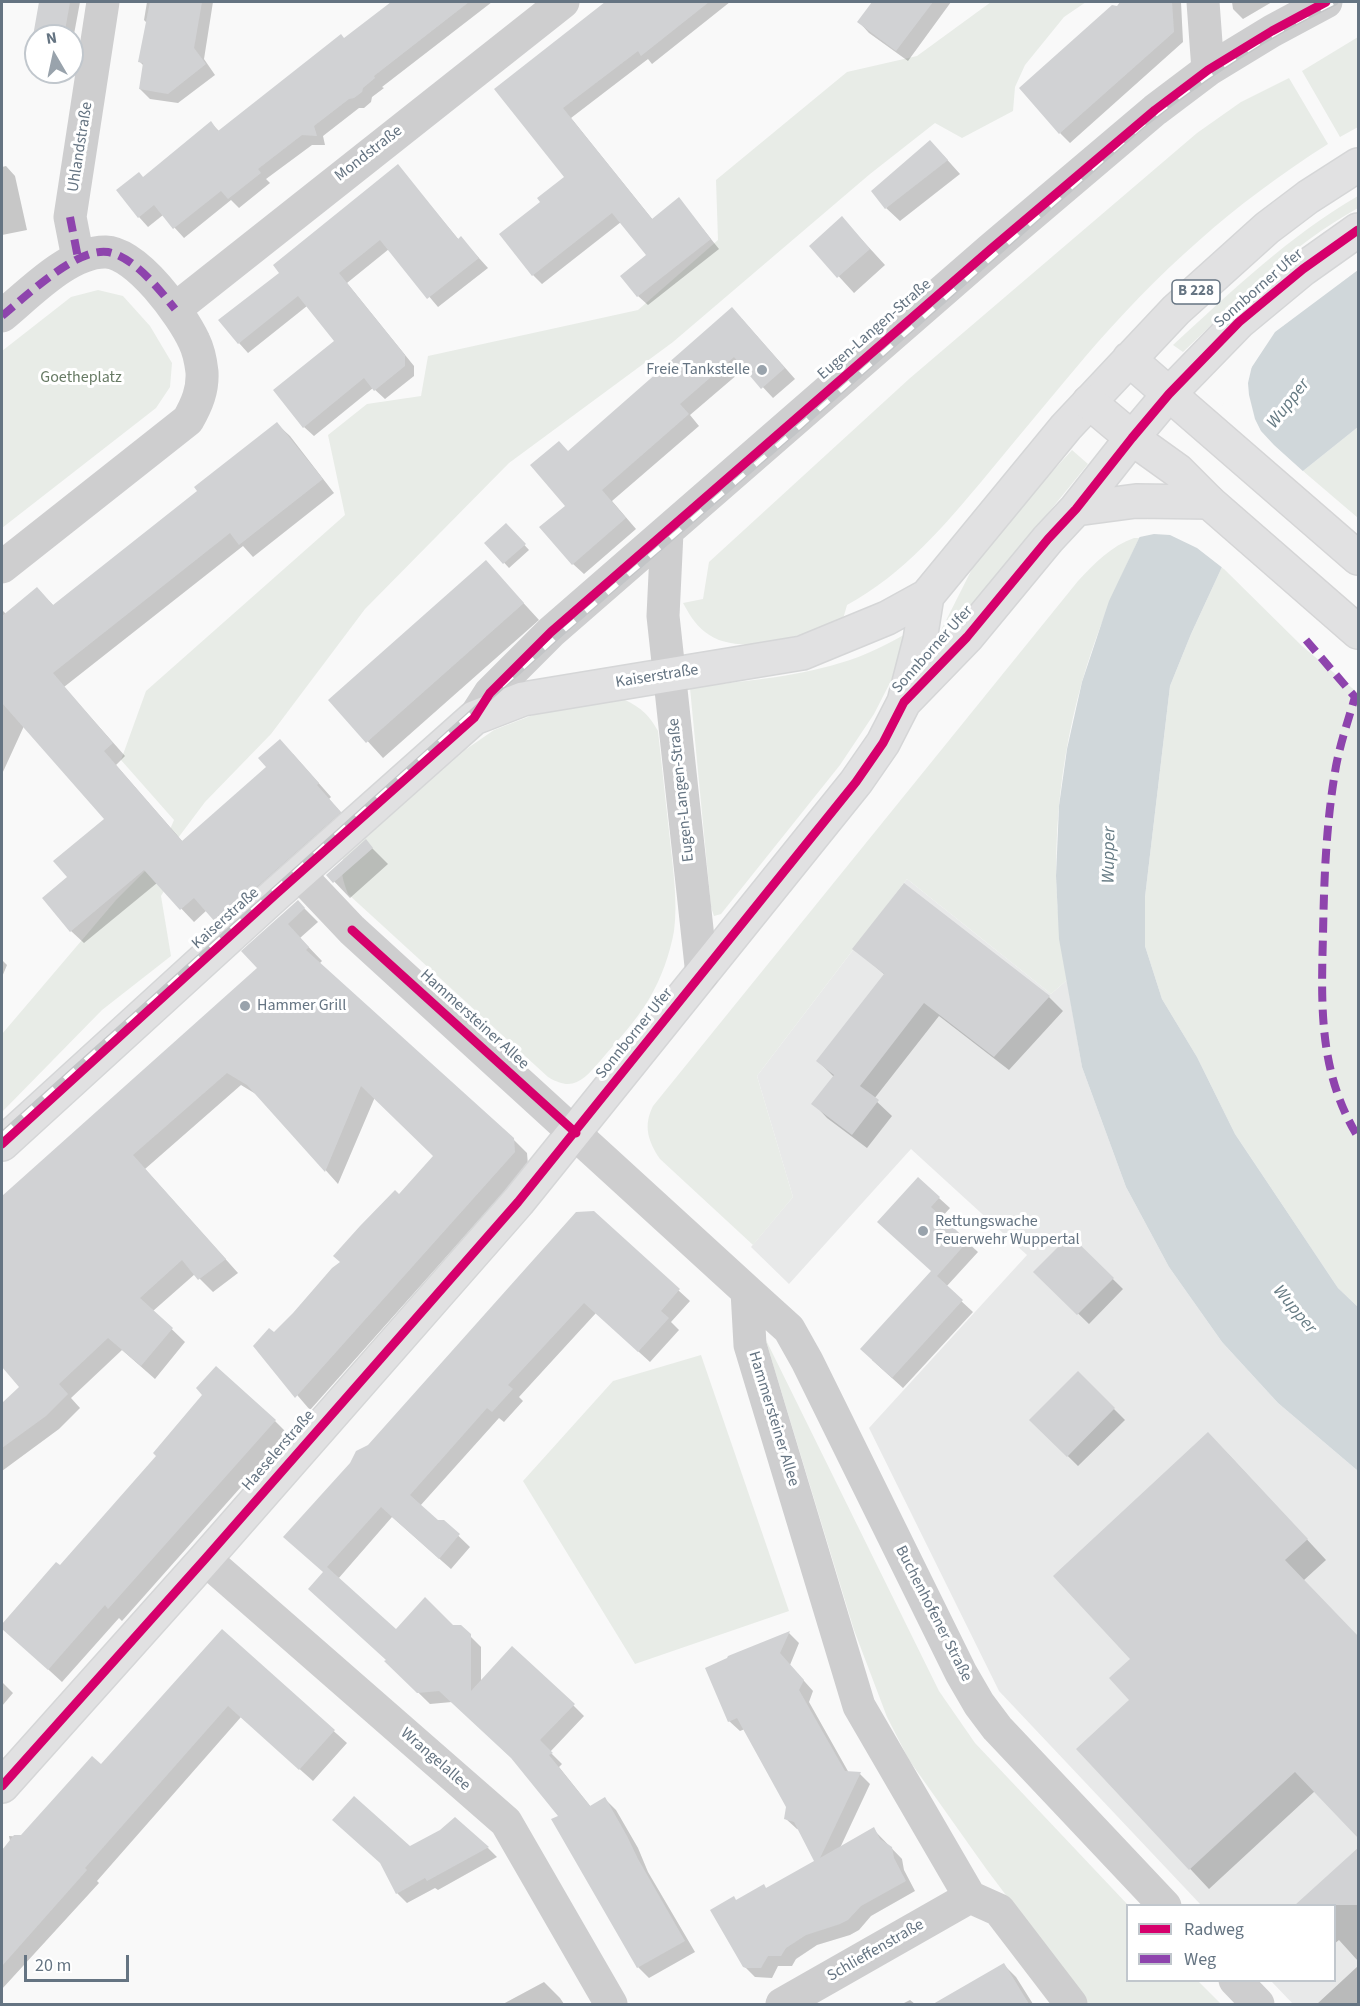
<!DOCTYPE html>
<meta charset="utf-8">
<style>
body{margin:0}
#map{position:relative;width:1360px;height:2006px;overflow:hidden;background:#f9f9f9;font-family:"Source Sans 3",sans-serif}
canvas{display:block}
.frame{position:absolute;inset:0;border:3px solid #657482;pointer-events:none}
.legend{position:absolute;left:1126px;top:1904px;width:210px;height:78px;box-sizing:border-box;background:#fff;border:2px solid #c1c7cd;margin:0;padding:8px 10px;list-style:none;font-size:18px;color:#657482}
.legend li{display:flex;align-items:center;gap:12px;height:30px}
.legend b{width:30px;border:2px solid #c1c7cd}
.north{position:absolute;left:24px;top:24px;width:60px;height:60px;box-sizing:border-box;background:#fff;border:2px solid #c1c7cd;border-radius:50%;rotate:351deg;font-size:16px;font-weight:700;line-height:24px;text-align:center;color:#657482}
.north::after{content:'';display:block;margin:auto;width:21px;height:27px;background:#99a3ac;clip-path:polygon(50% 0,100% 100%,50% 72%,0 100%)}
.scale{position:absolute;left:24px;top:1955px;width:105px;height:27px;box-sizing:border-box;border:3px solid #657482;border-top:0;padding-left:8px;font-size:18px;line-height:21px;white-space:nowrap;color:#657482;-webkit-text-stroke:4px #fff;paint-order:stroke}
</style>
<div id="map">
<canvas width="1360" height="2006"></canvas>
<div class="frame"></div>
<ul class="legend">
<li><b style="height:8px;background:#d6006c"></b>Radweg</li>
<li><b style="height:8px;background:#8e44ad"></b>Weg</li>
</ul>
<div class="north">N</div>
<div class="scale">20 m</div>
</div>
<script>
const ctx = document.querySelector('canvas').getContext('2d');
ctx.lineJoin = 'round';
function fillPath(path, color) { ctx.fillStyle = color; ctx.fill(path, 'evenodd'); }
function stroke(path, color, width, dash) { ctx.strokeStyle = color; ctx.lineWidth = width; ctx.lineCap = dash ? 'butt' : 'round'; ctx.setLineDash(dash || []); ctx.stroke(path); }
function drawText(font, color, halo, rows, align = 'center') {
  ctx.font = font + ' "Source Sans 3",sans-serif'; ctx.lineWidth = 6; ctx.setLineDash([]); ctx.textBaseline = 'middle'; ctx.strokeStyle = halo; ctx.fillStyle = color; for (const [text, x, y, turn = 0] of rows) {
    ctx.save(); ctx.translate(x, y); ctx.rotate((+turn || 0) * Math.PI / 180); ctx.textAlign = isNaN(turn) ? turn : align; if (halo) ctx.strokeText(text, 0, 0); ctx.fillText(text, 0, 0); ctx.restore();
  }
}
const built = new Path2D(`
 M 907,879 L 1051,994 L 1067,980 L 1082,1067 L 1126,1187 L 1169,1267 L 1222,1342 L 1278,1403 L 1358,1471 L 1358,2004 L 1293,2004 L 1271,1981 L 1334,1980 L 1334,1906 L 1201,1905 L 999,1691 L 869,1428 L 1027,1255 L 911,1149 L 789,1284 L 751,1247 L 793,1197 L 757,1076 Z`);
const green = new Path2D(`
 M 991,2 L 1086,2 L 1064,17 L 1025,65 L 1015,87 L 1013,111 L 962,138 L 935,123 L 870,174 L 673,342 L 509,463 L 365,609 L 271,734 L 205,802 L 166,854 L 174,874 L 161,896 L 171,956 L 102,1010 L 2,1112 L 2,1034 L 116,900 L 146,870 L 165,841 L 174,820 L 121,760 L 146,691 L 345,515 L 328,435 L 367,404 L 421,396 L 428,356 L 638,310 L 718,240 L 716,180 L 847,72 L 917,56 Z
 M 1358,37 L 1358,127 L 1340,137 L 1302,71 Z
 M 1289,78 L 1328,144 C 1233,204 1158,272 1085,357 C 1052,396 1019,436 986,476 C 945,525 904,574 847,605 L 843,619 C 807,634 740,660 705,632 C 695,624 689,614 683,603 L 703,599 L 709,562 L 909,379 L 1197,133 L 1241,102 Z
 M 1358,196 L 1358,208 C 1291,245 1238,300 1183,352 L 1173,345 C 1231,292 1290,235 1358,196 Z
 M 98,290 L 123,296 L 150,326 L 172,363 L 170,387 L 156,408 L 2,528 L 2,351 L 71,297 Z
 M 1358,427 L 1358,518 L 1303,471 Z
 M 1072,450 L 1088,464 L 922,668 L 974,565 L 1028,498 Z
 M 1134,538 L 1139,538 C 1117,585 1096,632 1082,682 C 1055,778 1048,882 1067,980 L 1051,994 L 907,879 L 757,1076 L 793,1197 L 753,1245 L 660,1159 C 648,1141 643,1126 653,1106 L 1078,581 C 1095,563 1111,546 1134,538 Z
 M 1222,567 L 1302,646 L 1358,693 L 1358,1307 L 1338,1288 L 1235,1134 L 1197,1057 L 1162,999 L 1145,946 L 1145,897 L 1170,686 L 1191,634 Z
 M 911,631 L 896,671 L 874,714 L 840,765 L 721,914 L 714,916 L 711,907 L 690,688 C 739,681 792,678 840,663 C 865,656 888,644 911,631 Z
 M 621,698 C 640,707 648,713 658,731 C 662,768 666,804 670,840 C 673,870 678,902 674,931 C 670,954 661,979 649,999 C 636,1021 617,1041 601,1060 C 584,1079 574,1093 548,1077 L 348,894 C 343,881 340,872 343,858 L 465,750 L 494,730 L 551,708 Z
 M 765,1338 L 939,1691 L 975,1743 L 1128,1905 L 1128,1980 L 1198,1981 L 1221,2004 L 1088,2004 L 987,1870 L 909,1760 L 887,1717 L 854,1630 Z
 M 701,1355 L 789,1611 L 635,1664 L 523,1481 L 613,1381 Z`);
const water = new Path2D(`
 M 1358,270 L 1358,427 L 1303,471 L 1222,567 L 1191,634 L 1170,686 L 1145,897 L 1145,946 L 1162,999 L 1197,1057 L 1235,1134 L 1338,1288 L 1358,1307 L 1358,1471 L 1278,1403 L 1222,1342 L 1169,1267 L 1126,1187 L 1082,1067 L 1059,939 L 1056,876 L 1059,806 L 1067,749 L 1082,682 L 1109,601 L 1139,538 L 1275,332 Z`);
const pier = new Path2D(`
 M 1254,357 L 1248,383 L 1249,395 L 1255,419 L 1261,431 L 1274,445 L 1305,473 L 1224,569 L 1197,548 L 1170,535 L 1154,534 L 1135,538 Z`);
const shadow = new Path2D(`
 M 40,2 L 80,2 L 72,45 L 72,36 L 36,36 L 36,64 L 30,59 Z
 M 147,2 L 213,2 L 204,59 L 215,75 L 178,103 L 150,99 L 140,89 L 144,66 L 139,61 L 147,23 L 144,20 Z
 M 394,2 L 492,2 L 382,87 L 384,88 L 372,97 L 371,102 L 364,108 L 359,108 L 323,136 L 325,145 L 312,145 L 266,179 L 270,183 L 239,208 L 231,200 L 184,238 L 163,215 L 148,227 L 139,217 L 143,179 L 211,123 L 220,132 Z
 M 608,2 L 730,2 L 652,64 L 648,59 L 571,118 L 653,220 L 679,199 L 719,249 L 648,305 L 638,296 L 648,256 L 621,222 L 542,284 L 533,275 L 542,202 L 566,177 L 496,89 Z
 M 874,2 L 951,2 L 908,61 L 869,33 L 859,22 Z
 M 1122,2 L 1181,2 L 1183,42 L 1070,143 L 1060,133 L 1117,7 Z
 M 1232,2 L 1272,2 L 1243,19 L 1233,9 Z
 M 943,155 L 960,174 L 900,221 L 886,208 Z
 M 6,166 L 15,176 L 27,230 L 2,235 L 2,167 Z
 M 398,166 L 459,240 L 461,238 L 488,268 L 438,307 L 389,249 L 347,283 L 414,366 L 414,376 L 385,399 L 373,388 L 314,436 L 304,427 L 336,341 L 307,306 L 248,353 L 239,343 L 281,273 Z
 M 842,218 L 885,265 L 854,293 L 811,246 Z
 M 742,319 L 795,379 L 773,398 L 745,368 L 690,415 L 699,426 L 612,501 L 636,529 L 584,574 L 573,564 L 567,506 L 568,453 Z
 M 277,424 L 290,436 L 334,493 L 253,557 L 243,546 L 64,687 L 125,756 L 116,765 L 183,842 L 293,754 L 331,797 L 329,799 L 352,825 L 230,935 L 207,910 L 194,922 L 157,883 L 84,943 L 71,931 L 69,877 L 106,819 L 24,726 L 2,774 L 2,610 L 6,614 L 37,589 L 54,606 L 199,491 Z
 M 506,525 L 529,550 L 509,568 L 486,543 Z
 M 486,562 L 539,620 L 383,758 L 330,700 Z
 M 366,842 L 388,864 L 350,898 L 328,875 Z
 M 904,885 L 1049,997 L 1063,1011 L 1009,1070 L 939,1016 L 874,1099 L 892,1116 L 867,1148 L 827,1118 L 813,1103 L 834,1077 L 818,1061 L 885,975 L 854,948 Z
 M 298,902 L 318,922 L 300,938 L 322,961 L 319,964 L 513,1139 L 527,1153 L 528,1165 L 310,1410 L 255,1346 L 274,1334 L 342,1262 L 435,1156 L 375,1097 L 338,1184 L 259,1096 L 241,1085 L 145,1169 L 238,1273 L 213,1292 L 195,1274 L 153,1311 L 185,1342 L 155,1379 L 122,1350 L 71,1398 L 80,1408 L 59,1429 L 2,1471 L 2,1405 L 21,1387 L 2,1365 L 2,1199 L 259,968 Z
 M 2,960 L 7,965 L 2,977 Z
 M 918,1179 L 950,1208 L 941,1218 L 978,1252 L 946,1287 L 973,1312 L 903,1388 L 872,1360 L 933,1271 Z
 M 594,1213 L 690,1301 L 671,1322 L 679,1330 L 650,1362 L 596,1313 L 519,1397 L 523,1401 L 504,1422 L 499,1418 L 420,1506 L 437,1521 L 444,1522 L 470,1547 L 451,1569 L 392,1517 L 338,1579 L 396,1631 L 460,1626 L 481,1647 L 481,1682 L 573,1705 L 584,1716 L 550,1752 L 562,1764 L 559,1767 L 591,1807 L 605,1799 L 616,1810 L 638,1848 L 648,1872 L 695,1952 L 649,1978 L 638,1967 L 553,1820 L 560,1816 L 514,1760 L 452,1702 L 430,1704 L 386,1661 L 388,1660 L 324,1573 L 369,1446 Z
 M 1070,1237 L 1123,1289 L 1089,1324 L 1035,1272 Z
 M 1078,1373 L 1125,1420 L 1078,1466 L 1031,1420 Z
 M 275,1421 L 288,1434 L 122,1621 L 119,1618 L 62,1682 L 2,1627 L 57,1564 L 60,1567 L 158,1456 Z
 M 1228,1454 L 1326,1560 L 1304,1580 L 1315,1791 L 1209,1889 L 1078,1749 L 1131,1700 L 1132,1659 Z
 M 222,1631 L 347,1743 L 313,1781 L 241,1717 L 97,1881 L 99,1883 L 2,1989 L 2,1890 L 24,1910 L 9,1836 L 22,1837 L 102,1766 Z
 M 789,1633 L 799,1643 L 790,1665 L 813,1691 L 809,1702 L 849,1773 L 860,1774 L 870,1784 L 840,1848 L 873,1829 L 902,1859 L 904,1870 L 915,1891 L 871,1916 L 859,1930 L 850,1935 L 817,1945 L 796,1959 L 792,1966 L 778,1966 L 772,1978 L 755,1977 L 744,1966 L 736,1901 L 767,1890 L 816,1862 L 800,1830 L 797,1829 L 786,1819 L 787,1807 L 745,1729 L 740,1731 L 729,1721 L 729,1657 Z
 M 2,1682 L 13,1693 L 2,1706 Z
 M 410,1848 L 488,1848 L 497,1857 L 438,1890 L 435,1888 L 407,1903 L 397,1893 Z
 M 1358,1849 L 1358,1961 L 1339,1940 L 1334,1944 L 1334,1906 L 1297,1906 Z
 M 1004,1965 L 1016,1977 L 1033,2004 L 934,2004 Z
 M 1358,1966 L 1358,2004 L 1317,2004 Z
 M 544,1982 L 560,1998 L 564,2004 L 503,2004 Z
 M 910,2000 L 915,2004 L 902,2004 Z`);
const building = new Path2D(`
 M 39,2 L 70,2 L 64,36 L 33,36 Z
 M 150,2 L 202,2 L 194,48 L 206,64 L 168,94 L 139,89 L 143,63 L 138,62 Z
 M 391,2 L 469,2 L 374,76 L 375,78 L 363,88 L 362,92 L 354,98 L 349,99 L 314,126 L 317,136 L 302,135 L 258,169 L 261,173 L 228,199 L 221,191 L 173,229 L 154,205 L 138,218 L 116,190 L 139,172 L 143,177 L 211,121 L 218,131 L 341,34 L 344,38 Z
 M 605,2 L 709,2 L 641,56 L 638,51 L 563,108 L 652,219 L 679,197 L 711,239 L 637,297 L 620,276 L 646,255 L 612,213 L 532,276 L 499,234 L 540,202 L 537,198 L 564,177 L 494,89 Z
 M 872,2 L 933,2 L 896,51 L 857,22 Z
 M 1120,2 L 1172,2 L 1174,32 L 1059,134 L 1019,88 L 1112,5 L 1117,6 Z
 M 930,140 L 948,160 L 885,209 L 871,191 Z
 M 398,164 L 458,239 L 461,236 L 479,258 L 427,299 L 380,240 L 339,273 L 405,355 L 405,366 L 374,391 L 364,378 L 303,428 L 273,390 L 334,341 L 298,296 L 238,344 L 218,320 L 279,273 L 273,265 Z
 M 842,216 L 870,249 L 837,278 L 809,246 Z
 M 732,307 L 785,368 L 761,389 L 734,357 L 680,404 L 689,414 L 602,490 L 626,518 L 572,565 L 539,527 L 565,506 L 530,465 L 559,441 L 568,451 Z
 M 277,422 L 323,479 L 239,545 L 230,533 L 53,673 L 113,743 L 104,751 L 182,841 L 266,767 L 258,758 L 280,739 L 319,783 L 317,785 L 341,812 L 216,923 L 194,898 L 180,910 L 144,870 L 70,932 L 42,898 L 67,877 L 53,861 L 104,819 L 2,703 L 2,616 L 37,587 L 53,605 L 197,491 L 194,487 Z
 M 506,523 L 526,544 L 503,564 L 484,543 Z
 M 486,560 L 524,603 L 366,743 L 328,700 Z
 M 366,839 L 373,848 L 333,883 L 326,875 Z
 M 904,883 L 1050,996 L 994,1057 L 924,1003 L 860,1086 L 879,1100 L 852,1135 L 811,1104 L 834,1075 L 816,1061 L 884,974 L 852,949 Z
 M 298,900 L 305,908 L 288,924 L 309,947 L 306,950 L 514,1138 L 515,1152 L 295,1398 L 253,1346 L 269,1328 L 274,1332 L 293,1313 L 332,1268 L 340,1262 L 333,1256 L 360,1226 L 395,1190 L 399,1194 L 433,1156 L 361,1086 L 325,1172 L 247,1085 L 227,1073 L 133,1155 L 226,1259 L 198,1280 L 182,1260 L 140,1298 L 173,1328 L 141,1366 L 108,1338 L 59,1384 L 68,1394 L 46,1416 L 2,1448 L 2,1403 L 19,1387 L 2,1367 L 2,1196 L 257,968 L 241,951 Z
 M 918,1177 L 940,1197 L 931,1207 L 968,1241 L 937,1276 L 963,1300 L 892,1378 L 860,1349 L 931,1271 L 877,1222 Z
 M 594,1211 L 680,1289 L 661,1311 L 669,1318 L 638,1352 L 584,1303 L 508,1385 L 513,1389 L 492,1412 L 487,1408 L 410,1495 L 438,1520 L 444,1520 L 460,1534 L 439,1559 L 381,1507 L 327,1567 L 396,1629 L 425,1597 L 453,1625 L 461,1625 L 471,1634 L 471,1691 L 512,1646 L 575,1704 L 540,1740 L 553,1753 L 549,1755 L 590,1806 L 605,1797 L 627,1836 L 638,1859 L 685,1941 L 637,1968 L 551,1819 L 558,1816 L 511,1758 L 439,1691 L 417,1693 L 384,1661 L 386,1660 L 308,1589 L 323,1572 L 283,1537 L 350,1463 L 356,1451 L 368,1445 L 576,1212 Z
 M 1070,1235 L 1114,1278 L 1077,1315 L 1033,1272 Z
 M 216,1366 L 276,1420 L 108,1609 L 105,1605 L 48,1670 L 2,1629 L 2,1624 L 56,1562 L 60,1565 L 156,1456 L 153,1453 L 202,1395 L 196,1388 Z
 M 1078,1371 L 1115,1408 L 1067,1457 L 1029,1420 Z
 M 1208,1432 L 1308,1539 L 1285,1560 L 1359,1637 L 1359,1839 L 1295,1772 L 1189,1870 L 1076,1749 L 1129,1700 L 1109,1678 L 1130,1659 L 1053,1576 Z
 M 222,1629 L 335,1730 L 299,1770 L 228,1706 L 85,1868 L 87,1870 L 2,1966 L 2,1850 L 14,1835 L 21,1835 L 92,1756 L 101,1764 Z
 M 790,1631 L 780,1653 L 804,1680 L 799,1690 L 845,1771 L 861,1772 L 820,1858 L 874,1827 L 880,1839 L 892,1847 L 894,1858 L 906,1881 L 861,1906 L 848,1920 L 840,1924 L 806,1935 L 786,1948 L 781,1956 L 768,1956 L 761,1968 L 746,1968 L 743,1967 L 710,1910 L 734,1896 L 736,1900 L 764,1884 L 766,1888 L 814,1861 L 794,1822 L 784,1819 L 786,1807 L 737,1718 L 728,1722 L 705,1668 L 727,1658 L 728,1656 Z
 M 354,1796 L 410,1846 L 440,1830 L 455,1817 L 489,1847 L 427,1881 L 425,1878 L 396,1894 L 380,1863 L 332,1820 Z
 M 1359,1847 L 1359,1905 L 1295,1905 Z
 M 1004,1963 L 1029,2004 L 933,2004 Z`);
const minor = new Path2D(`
 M 1203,2 L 1208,70
 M 78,258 L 70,217 L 103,2
 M 175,309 L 563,2
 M 2,316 C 29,294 69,251 106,252 C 137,253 182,315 194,341 C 198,349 201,363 202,372 C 203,390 197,404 188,420 L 2,567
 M 667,532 L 663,616 L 702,975
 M 474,718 L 490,693 L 551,632 L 991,249 L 1155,110 L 1208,70 L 1272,31 L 1326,2
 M 299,874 L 352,930 L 747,1291 L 750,1345 L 859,1706 L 970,1897 L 999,1910 L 1071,2004
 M 747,1291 L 789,1329 L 807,1361 L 961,1673 L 979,1704 L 997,1728 L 1165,1906
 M 205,1559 L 506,1822 L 611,2004
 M 1235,1980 L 1258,2004
 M 782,2004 L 970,1897`);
const major = new Path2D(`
 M 1129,359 L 1169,394
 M 1076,509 L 1136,501 L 1209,502
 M 905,701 L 967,637 L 1048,539 L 1076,509 L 1132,438 L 1169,394 L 1239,322 L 1303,269 L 1358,230
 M 2,1144 L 275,895 L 474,718 L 523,699 L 802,653 L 887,618 L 927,596
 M 2,1786 L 205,1559 L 518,1202 L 856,782 L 883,743 L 904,702 L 920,640 L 927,596 L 1066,427 L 1176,310 L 1267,228 L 1308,197 L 1358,165`);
const highway = new Path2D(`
 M 1169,394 L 1358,558
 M 1089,402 L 1132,438 L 1178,471 L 1209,502 L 1358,632`);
const rail = new Path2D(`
 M 2,1135 L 562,632 L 799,427 L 1141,126 C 1201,78 1265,35 1335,2`);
const quiet = new Path2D(`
 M 70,217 L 78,258
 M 2,316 C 25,297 77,247 108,252 C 134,257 159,289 175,309
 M 1306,640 L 1355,697 C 1348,721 1339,747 1335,772 C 1326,826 1324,880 1323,935 C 1321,1007 1319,1073 1358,1137`);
const cycleway = new Path2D(`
 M 352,930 L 576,1133
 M 2,1144 L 275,895 L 474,718 L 490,693 L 551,632 L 991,249 L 1155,110 L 1208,70 L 1272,31 L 1326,2
 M 2,1786 L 205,1559 L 518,1202 L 856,782 L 883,743 L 904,702 L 967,637 L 1048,539 L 1076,509 L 1132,438 L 1169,394 L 1239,322 L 1303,269 L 1358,230`);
const markers = [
 [762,370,6,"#99a3ac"],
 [245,1006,6,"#99a3ac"],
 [923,1231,6,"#99a3ac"]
];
const shields = [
 [1196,292,48]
];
const shieldNames = [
 ["B 228",1196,292]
];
const streetNames = [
 ["Uhlandstraße",81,147,-81],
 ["Mondstraße",369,154,-38],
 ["Sonnborner Ufer",1259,289,-41],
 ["Eugen-Langen-Straße",875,330,-41],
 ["Sonnborner Ufer",933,650,-48],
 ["Kaiserstraße",657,677,-9],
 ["Eugen-Langen-Straße",682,790,-96],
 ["Kaiserstraße",226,919,-42],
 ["Hammersteiner Allee",474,1020,42],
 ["Sonnborner Ufer",635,1034,-51],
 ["Hammersteiner Allee",773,1419,73],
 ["Haeselerstraße",279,1451,-49],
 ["Buchenhofener Straße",933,1614,63],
 ["Wrangelallee",435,1760,41],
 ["Schlieffenstraße",876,1951,-30]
];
const poiNames = [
 ["Freie Tankstelle",750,370,"right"],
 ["Hammer Grill",257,1006],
 ["Rettungswache",935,1222],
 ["Feuerwehr Wuppertal",935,1240]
];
const parkNames = [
 ["Goetheplatz",81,378]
];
const waterNames = [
 ["Wupper",1289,404,-52],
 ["Wupper",1110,855,-89],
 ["Wupper",1294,1310,50]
];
fillPath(built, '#e8e9e9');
fillPath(green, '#e8ece7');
fillPath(water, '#d0d7da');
fillPath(pier, '#f9f9f9');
fillPath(shadow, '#0003');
fillPath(building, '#d1d2d4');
stroke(major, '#d5d6d7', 36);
stroke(highway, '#d5d5d6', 36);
stroke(minor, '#cececf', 33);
stroke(major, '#e1e1e2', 33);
stroke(highway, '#e1e1e2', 33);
stroke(rail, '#c3c5c7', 7);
stroke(rail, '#fff', 4.5, [14]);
stroke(quiet, '#8e44ad', 8, [15, 8]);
stroke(cycleway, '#d6006c', 9);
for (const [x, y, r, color] of markers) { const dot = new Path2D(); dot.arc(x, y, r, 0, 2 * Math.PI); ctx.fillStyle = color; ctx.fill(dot); stroke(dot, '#fff', 2); }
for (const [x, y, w] of shields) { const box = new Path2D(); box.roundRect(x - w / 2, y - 12, w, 24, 4.5); ctx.fillStyle = '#fff'; ctx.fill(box); stroke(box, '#657482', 1.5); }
drawText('bold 15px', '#657482', null, shieldNames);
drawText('16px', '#657482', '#fff', streetNames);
drawText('16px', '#657482', '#fff', poiNames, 'left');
drawText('16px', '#677a64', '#fff', parkNames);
drawText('italic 18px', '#657a83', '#fff', waterNames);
</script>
